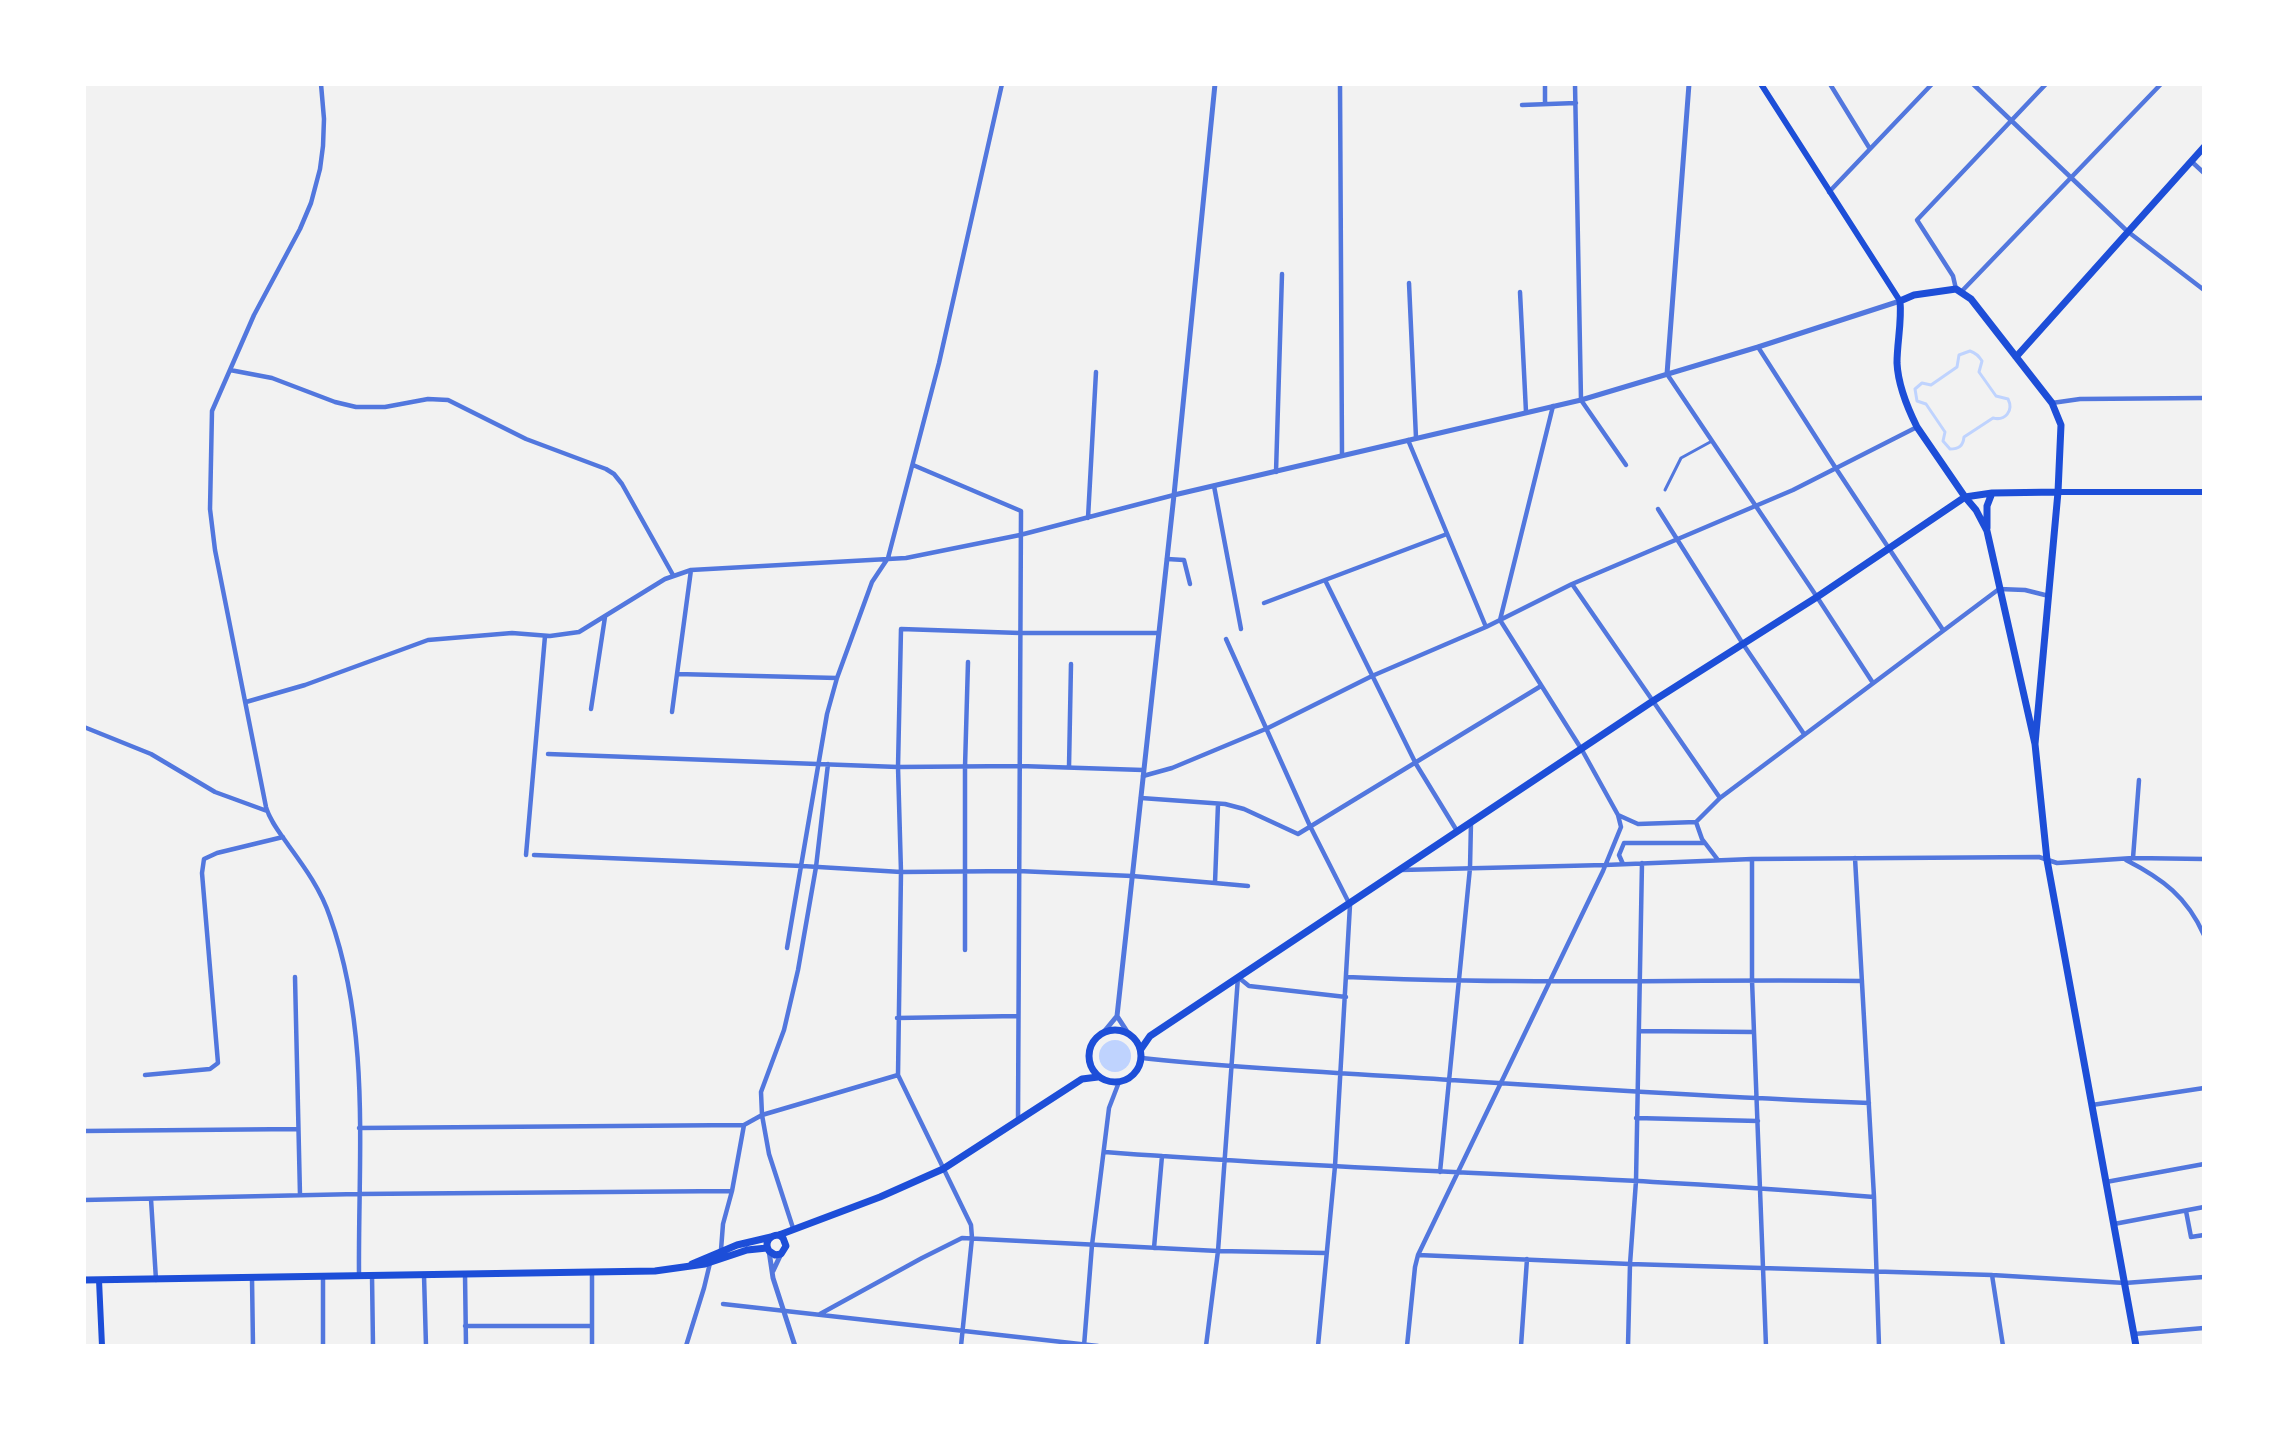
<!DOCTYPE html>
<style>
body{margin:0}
#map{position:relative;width:2288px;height:1430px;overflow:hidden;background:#f2f2f2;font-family:Rubik,sans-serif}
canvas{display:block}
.frame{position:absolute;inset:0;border:86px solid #fff;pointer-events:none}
</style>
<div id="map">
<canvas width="2288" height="1430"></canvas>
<div class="frame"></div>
</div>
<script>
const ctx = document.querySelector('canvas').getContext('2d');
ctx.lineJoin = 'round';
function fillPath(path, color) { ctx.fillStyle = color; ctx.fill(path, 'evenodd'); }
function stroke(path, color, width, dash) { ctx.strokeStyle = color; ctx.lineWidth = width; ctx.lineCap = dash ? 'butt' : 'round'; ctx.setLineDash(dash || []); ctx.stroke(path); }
const water = new Path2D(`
 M1099 1056a16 16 0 1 1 32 0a16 16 0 1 1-32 0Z`);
const stream = new Path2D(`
 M 1970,351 C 1976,353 1979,356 1982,361 L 1979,372 L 1996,396 L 2008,399 C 2014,411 2005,421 1993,418 L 1964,437 C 1963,446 1959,449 1950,449 L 1943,441 L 1945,432 L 1926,404 L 1917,401 L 1915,389 L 1922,383 L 1931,385 L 1957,367 L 1959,355 Z`);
const pedestrian = new Path2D(`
 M 1665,490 L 1681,458 L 1712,441`);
const minor = new Path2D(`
 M 321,84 L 324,119 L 323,146 L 320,169 L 311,203 L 300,229 L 254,315 L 212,411 L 210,509 L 215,550 L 266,807 C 270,821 280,833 289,846 C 305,868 321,890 330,917 C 371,1032 358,1155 359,1275
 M 1340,84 L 1342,455
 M 1545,84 L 1545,104
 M 1575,84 L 1581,400 L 1626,465
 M 1830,84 L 1870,149
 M 1973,84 L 2127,231 L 2204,290
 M 1522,105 L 1576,103
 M 2191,161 L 2204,173
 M 1829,192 L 1932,84
 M 1409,283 L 1416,438
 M 1956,289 L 1953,276 L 1917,220 L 2046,84
 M 1962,291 L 2161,84
 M 1520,292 L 1526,412
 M 1758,347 L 1835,467 L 1943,630
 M 230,370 L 272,378 L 335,402 L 356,407 L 385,407 L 428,399 L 448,400 L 526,439 L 606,469 L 614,474 L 622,484 L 673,575
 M 1667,374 L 1817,597 L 1873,683
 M 2052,403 L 2080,399 L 2204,398
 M 1408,440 L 1486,627
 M 913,465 L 1021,511 L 1018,1121
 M 1276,472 L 1282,274
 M 1214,486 L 1241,629
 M 1658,509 L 1743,644 L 1804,734
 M 1088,518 L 1096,372
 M 1167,559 L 1184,560 L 1190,584
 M 691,570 L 677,674 L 837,678
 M 1325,580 L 1416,764 L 1457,831
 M 1572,584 L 1720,798
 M 1264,603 L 1447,534
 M 1226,639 L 1310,826 L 1350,905 L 1335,1166 L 1318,1346
 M 246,702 L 305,685 L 428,640 L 512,633 L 550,636 L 579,632 L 665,579 L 691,570 L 906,558 L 1020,535 L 1174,495
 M 591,709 L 605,617
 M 672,712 L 677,674
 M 84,727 L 151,754 L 215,792 L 267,811
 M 548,754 L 898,767 L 1020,766 L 1143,770
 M 1069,767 L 1071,664
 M 1143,776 L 1172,768 L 1268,728 L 1372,676 L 1486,627 L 1572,584 L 1793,490 L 1917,427
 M 1141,798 L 1225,804 L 1244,809 L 1298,834 L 1541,686
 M 1618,815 L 1638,824 L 1696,822
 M 1696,822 L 1720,798 L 1999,589 L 2025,590 L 2049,596
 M 1696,822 L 1702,839 L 1718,860
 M 526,855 L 545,636
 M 534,855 L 802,866 L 901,872 L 1018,871 L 1132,876 L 1215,883 L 1218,804
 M 1855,858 L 1874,1197 L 1879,1346
 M 2133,858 L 2139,780
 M 1752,859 L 1752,980 L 1766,1346
 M 2126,860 C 2163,879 2187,897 2204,935
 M 1623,864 L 1619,855 L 1624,843 L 1704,843
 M 1401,870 L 1605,865 L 1752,859 L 2039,857 L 2057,863 L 2133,858 L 2204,859
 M 1215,883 L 1248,886
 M 787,948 L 827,714 L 837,678 L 872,582 L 888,558 L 939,363 L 1002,84
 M 965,950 L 965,767 L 968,662
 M 295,977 L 300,1195
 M 1238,977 L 1249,986 L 1346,997
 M 1347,977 C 1518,985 1690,979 1862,981
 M 897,1018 L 1018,1016
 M 1639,1031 L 1754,1032
 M 1142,1058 C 1244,1069 1348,1073 1451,1080 C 1590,1089 1729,1098 1869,1103
 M 145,1075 L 210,1069 L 218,1063 L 202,873 L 204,859 L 217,853 L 283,837
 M 2092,1105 L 2204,1088
 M 1636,1118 L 1758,1121
 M 359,1128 L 744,1125
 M 84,1131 L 298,1129
 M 1105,1152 C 1361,1172 1618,1175 1874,1197
 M 1440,1172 L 1470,868 L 1471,822
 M 2106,1182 L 2204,1164
 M 151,1199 L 156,1280
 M 84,1200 L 358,1194 L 732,1191
 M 2186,1211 L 2191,1237 L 2204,1235
 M 2114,1224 L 2204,1207
 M 793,1228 L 769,1154 L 762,1115 L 761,1092 L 784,1030 L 798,970 L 816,867 L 828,764
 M 1154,1248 L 1162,1156
 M 721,1250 L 723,1224 L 732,1191 L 744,1125 L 762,1115 L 898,1075
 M 1418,1255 L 1630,1264 L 1992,1275 L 2125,1283 L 2204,1277
 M 465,1274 L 466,1346
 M 372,1275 L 373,1346
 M 424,1275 L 426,1346
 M 1992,1275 L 2003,1346
 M 323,1276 L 323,1346
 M 252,1278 L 253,1346
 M 723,1304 L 1098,1346
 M 820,1314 L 922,1258 L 962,1238 L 1218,1251 L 1326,1253
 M 465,1326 L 592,1326
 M 2134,1334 L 2204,1328
 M 592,1346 L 592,1272
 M 686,1346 L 704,1288 L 710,1263
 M 961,1346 L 972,1238 L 971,1225 L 898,1075 L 901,872 L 898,767 L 901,629 L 1020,633 L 1158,633
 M 1084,1346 L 1092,1245 L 1109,1108 L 1119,1082
 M 1206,1346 L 1218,1251 L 1238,977
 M 1407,1346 L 1415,1267 L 1418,1255 L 1603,871 L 1621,827 L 1618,815 L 1582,750 L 1500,620 L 1553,406
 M 1521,1346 L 1527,1259
 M 1628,1346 L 1630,1264 L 1636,1181 L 1642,863`);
const tertiary = new Path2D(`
 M 1667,374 L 1689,84
 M 1174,495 L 1581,400 L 1758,347 L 1900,301
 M 1117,1016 L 1128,1033
 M 1103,1033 L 1117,1016 L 1174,495 L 1215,84
 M 769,1251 L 773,1278 L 795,1346
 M 773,1271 L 781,1254`);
const secondary = new Path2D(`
 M 1761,84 L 1900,301
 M 2058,492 L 2204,492
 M 99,1280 L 102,1346`);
const primary = new Path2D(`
 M 2016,357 L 2204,147
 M 1987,528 L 1987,506 L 1992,493
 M 2035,744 L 2058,492 L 2061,425 L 2052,403 L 1971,299 L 1956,289 L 1914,295 L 1900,301 C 1902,322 1897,342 1897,363 C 1898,384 1908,409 1917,427 L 1965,497 L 1976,510 L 1987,531 L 2035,744 L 2047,860 L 2136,1346
 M1089 1056a26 26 0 1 1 52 0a26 26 0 1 1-52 0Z
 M 1141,1049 L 1150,1036 L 1653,701 L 1817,597 L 1965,497 L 1992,493 L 2058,492
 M 779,1235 L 783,1238 L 786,1246 L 781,1254 L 775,1255 L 769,1251 C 764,1243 769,1235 779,1235 L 880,1197 L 943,1169 L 1082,1079 L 1098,1077
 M 692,1264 L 737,1245 L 771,1237
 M 84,1280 C 274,1278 465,1273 655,1271 L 705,1264 L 747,1250 L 767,1248`);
fillPath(water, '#bfd3fe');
stroke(stream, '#bfd3fe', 3);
stroke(pedestrian, '#5277de', 3);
stroke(minor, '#5277de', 4.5);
stroke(tertiary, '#5277de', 5);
stroke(secondary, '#1d4ed8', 6);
stroke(primary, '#1d4ed8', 7);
</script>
